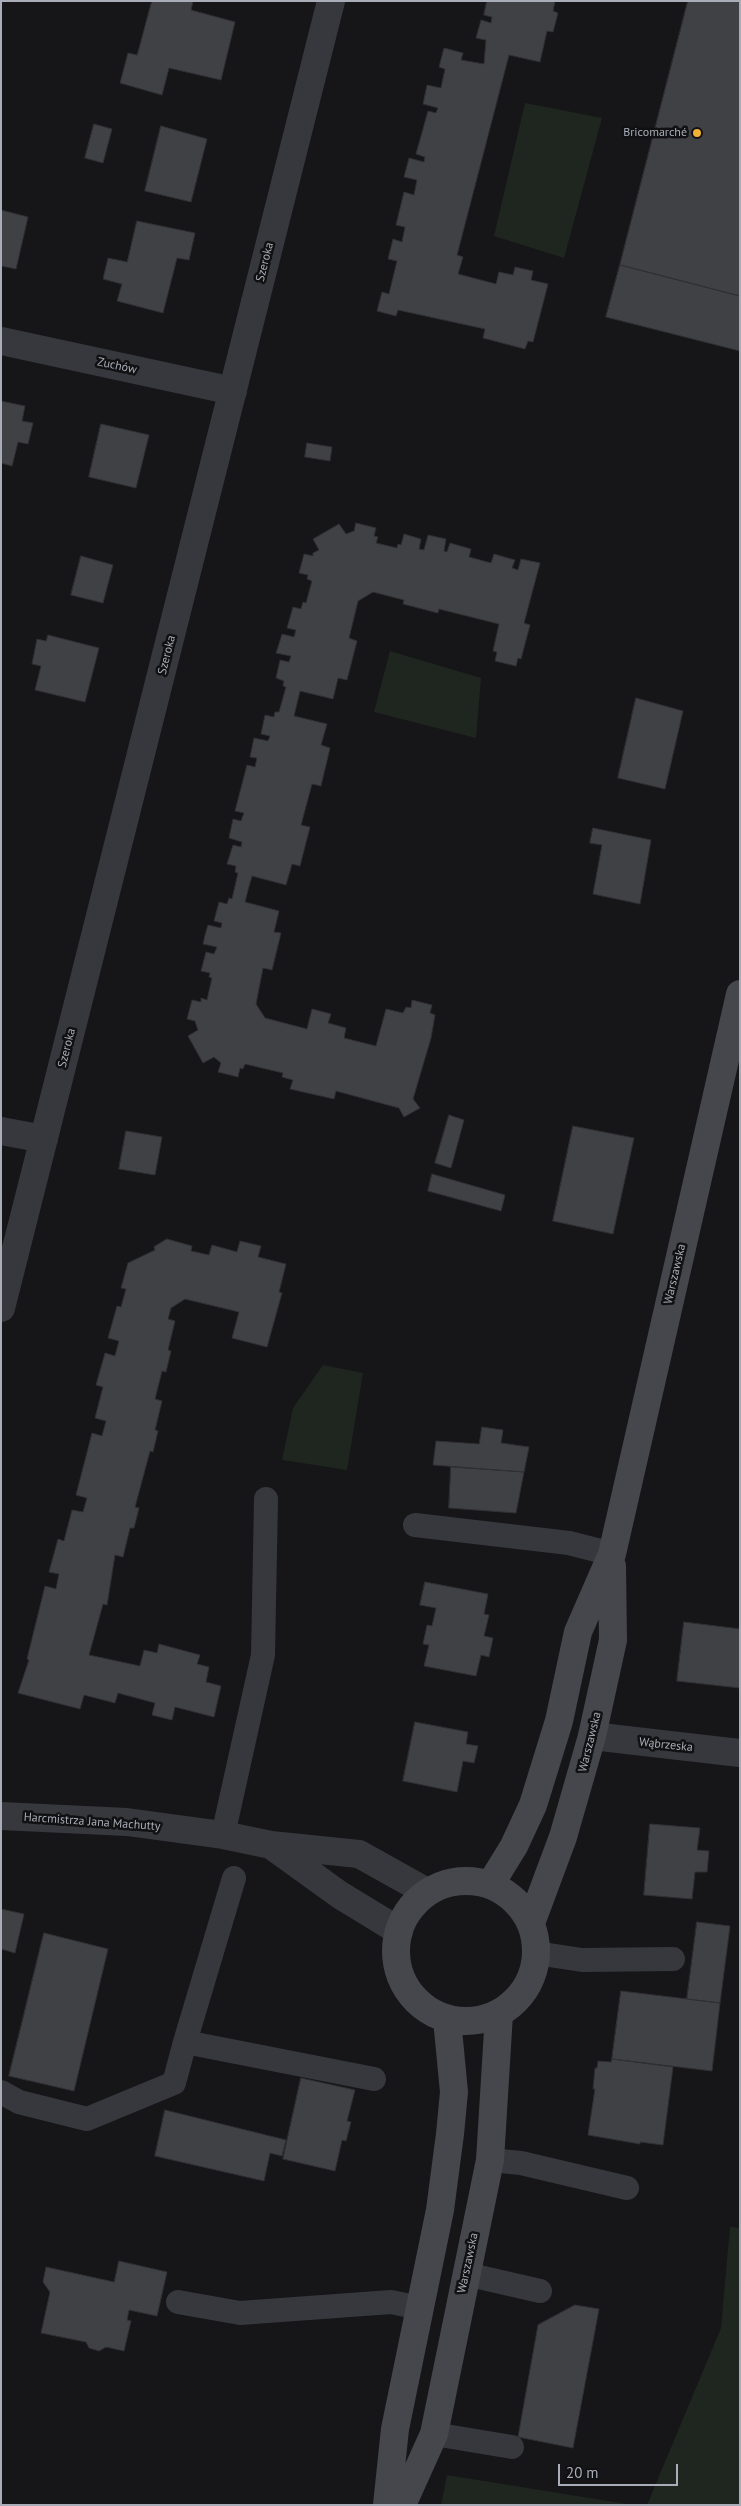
<!DOCTYPE html>
<meta charset="utf-8">
<style>
body{margin:0}
#map{position:relative;width:741px;height:2506px;overflow:hidden;background:#161618;font-family:"PT Sans",sans-serif}
canvas{display:block}
.frame{position:absolute;inset:0;border:2px solid #a8adb8;pointer-events:none}
.scale{position:absolute;left:558px;top:2464px;width:120px;height:22px;box-sizing:border-box;border:2px solid #a8adb8;border-top:0;padding-left:6px;font-size:15px;line-height:18px;white-space:nowrap;color:#a8adb8;-webkit-text-stroke:4px #111113;paint-order:stroke}
</style>
<div id="map">
<canvas width="741" height="2506"></canvas>
<div class="frame"></div>
<div class="scale">20 m</div>
</div>
<script>
const ctx = document.querySelector('canvas').getContext('2d');
ctx.lineJoin = 'round';
function fillPath(path, color) { ctx.fillStyle = color; ctx.fill(path, 'evenodd'); }
function stroke(path, color, width, dash) { ctx.strokeStyle = color; ctx.lineWidth = width; ctx.lineCap = dash ? 'butt' : 'round'; ctx.setLineDash(dash || []); ctx.stroke(path); }
function drawText(font, color, halo, rows, align = 'center') {
  ctx.font = font + ' "PT Sans",sans-serif'; ctx.lineWidth = 5; ctx.setLineDash([]); ctx.textBaseline = 'middle'; ctx.strokeStyle = halo; ctx.fillStyle = color; for (const [text, x, y, turn = 0] of rows) {
    ctx.save(); ctx.translate(x, y); ctx.rotate((+turn || 0) * Math.PI / 180); ctx.textAlign = isNaN(turn) ? turn : align; if (halo) ctx.strokeText(text, 0, 0); ctx.fillText(text, 0, 0); ctx.restore();
  }
}
const green = new Path2D(`
 M 525,103 L 602,118 L 564,258 L 494,236 Z
 M 390,651 L 481,678 L 476,738 L 374,712 Z
 M 323,1365 L 363,1373 L 347,1470 L 282,1460 L 293,1408 Z
 M 730,2227 L 740,2228 L 740,2505 L 647,2505 L 721,2328 Z
 M 447,2475 L 633,2505 L 441,2505 Z`);
const building = new Path2D(`
 M 152,1 L 193,1 L 191,10 L 235,22 L 221,80 L 169,68 L 162,95 L 120,83 L 128,53 L 137,55 Z
 M 487,1 L 555,1 L 553,11 L 558,13 L 553,32 L 547,31 L 540,62 L 509,55 L 457,255 L 463,257 L 458,274 L 496,284 L 499,272 L 513,275 L 515,267 L 533,271 L 531,280 L 548,284 L 533,342 L 528,341 L 525,349 L 483,338 L 485,329 L 398,310 L 396,316 L 377,311 L 382,292 L 389,294 L 397,261 L 388,259 L 393,239 L 402,242 L 405,227 L 396,225 L 404,192 L 414,195 L 417,180 L 404,177 L 409,158 L 424,162 L 425,157 L 416,154 L 428,111 L 436,113 L 438,108 L 423,104 L 427,85 L 441,88 L 445,69 L 439,67 L 444,48 L 463,53 L 461,60 L 484,64 L 486,40 L 476,38 L 481,20 L 491,23 L 492,17 L 484,15 Z
 M 688,1 L 740,1 L 740,296 L 620,265 Z
 M 94,124 L 112,129 L 103,163 L 85,158 Z
 M 161,126 L 207,139 L 191,202 L 145,191 Z
 M 1,210 L 28,217 L 16,269 L 1,266 Z
 M 137,221 L 195,233 L 189,260 L 177,258 L 163,313 L 117,301 L 122,284 L 103,279 L 108,258 L 127,262 Z
 M 620,265 L 740,296 L 740,351 L 606,317 Z
 M 1,401 L 25,406 L 22,421 L 33,423 L 28,444 L 18,442 L 12,466 L 1,463 Z
 M 101,424 L 149,435 L 136,488 L 89,477 Z
 M 307,443 L 332,447 L 330,461 L 305,457 Z
 M 356,523 L 376,528 L 374,536 L 378,537 L 376,543 L 397,548 L 398,544 L 401,545 L 404,534 L 421,539 L 419,549 L 424,550 L 428,535 L 446,539 L 444,551 L 447,552 L 450,543 L 471,549 L 469,557 L 491,563 L 494,554 L 515,560 L 512,568 L 518,570 L 521,559 L 540,563 L 524,623 L 530,625 L 521,659 L 518,658 L 516,666 L 495,661 L 497,652 L 493,651 L 499,624 L 439,609 L 438,613 L 403,604 L 404,600 L 373,592 L 358,601 L 349,638 L 357,641 L 347,680 L 338,678 L 333,699 L 300,691 L 294,716 L 327,724 L 321,745 L 330,748 L 321,786 L 312,784 L 301,825 L 310,827 L 300,866 L 292,864 L 286,885 L 252,876 L 248,890 L 245,902 L 279,911 L 274,932 L 281,933 L 272,970 L 263,968 L 256,1004 L 265,1018 L 307,1029 L 312,1009 L 331,1014 L 328,1023 L 346,1028 L 344,1038 L 376,1046 L 386,1009 L 403,1013 L 406,1007 L 411,1008 L 412,1000 L 432,1005 L 430,1013 L 435,1015 L 431,1038 L 413,1099 L 420,1108 L 404,1117 L 399,1108 L 336,1091 L 334,1099 L 290,1089 L 293,1080 L 282,1077 L 283,1073 L 245,1064 L 243,1069 L 240,1068 L 238,1077 L 218,1072 L 221,1063 L 214,1057 L 203,1063 L 188,1036 L 198,1030 L 195,1021 L 187,1019 L 192,1000 L 201,1002 L 201,998 L 207,1000 L 212,978 L 209,977 L 210,973 L 201,971 L 206,952 L 214,954 L 217,947 L 203,944 L 205,935 L 208,925 L 221,928 L 222,923 L 214,921 L 219,902 L 227,904 L 229,898 L 232,899 L 238,873 L 235,872 L 236,866 L 227,864 L 233,845 L 241,847 L 242,842 L 229,838 L 233,819 L 241,821 L 244,813 L 235,811 L 247,765 L 255,767 L 257,758 L 250,757 L 254,738 L 268,741 L 270,736 L 261,734 L 265,715 L 274,717 L 275,712 L 279,712 L 286,687 L 283,686 L 284,681 L 276,678 L 280,660 L 289,662 L 291,656 L 276,653 L 279,644 L 282,634 L 294,637 L 296,630 L 287,628 L 293,607 L 301,609 L 303,602 L 306,603 L 312,581 L 307,579 L 308,575 L 299,573 L 304,554 L 313,556 L 313,553 L 319,550 L 313,539 L 339,524 L 346,534 L 354,531 Z
 M 81,556 L 113,565 L 103,603 L 71,595 Z
 M 48,635 L 99,648 L 85,702 L 35,690 L 41,666 L 32,664 L 37,639 L 46,641 Z
 M 636,698 L 683,711 L 665,789 L 618,778 Z
 M 593,828 L 651,840 L 640,904 L 593,894 L 602,845 L 590,843 Z
 M 449,1115 L 464,1120 L 451,1168 L 435,1163 Z
 M 573,1126 L 634,1138 L 613,1234 L 553,1221 Z
 M 126,1131 L 162,1137 L 155,1175 L 119,1169 Z
 M 432,1174 L 505,1195 L 501,1211 L 428,1191 Z
 M 167,1239 L 192,1246 L 191,1251 L 209,1255 L 212,1245 L 237,1252 L 240,1241 L 261,1246 L 258,1257 L 286,1264 L 279,1292 L 282,1293 L 267,1347 L 232,1338 L 239,1312 L 185,1299 L 171,1308 L 168,1319 L 175,1321 L 168,1350 L 171,1351 L 166,1372 L 162,1371 L 155,1399 L 162,1401 L 155,1430 L 158,1431 L 153,1452 L 150,1451 L 135,1507 L 139,1508 L 134,1528 L 130,1528 L 123,1557 L 115,1555 L 107,1605 L 103,1604 L 89,1655 L 140,1666 L 144,1650 L 157,1653 L 159,1644 L 200,1655 L 197,1664 L 209,1667 L 206,1682 L 221,1686 L 214,1717 L 175,1707 L 172,1720 L 152,1715 L 155,1703 L 118,1693 L 115,1703 L 84,1695 L 80,1709 L 18,1693 L 29,1660 L 27,1659 L 45,1586 L 56,1589 L 59,1574 L 49,1572 L 58,1539 L 64,1541 L 72,1510 L 83,1512 L 87,1498 L 76,1495 L 92,1433 L 102,1436 L 106,1421 L 95,1418 L 103,1387 L 96,1385 L 105,1353 L 115,1356 L 119,1341 L 108,1338 L 117,1306 L 121,1307 L 126,1289 L 121,1288 L 128,1263 L 155,1250 L 154,1247 Z
 M 482,1427 L 503,1430 L 501,1443 L 529,1447 L 524,1472 L 433,1465 L 436,1441 L 479,1444 Z
 M 451,1467 L 524,1472 L 516,1513 L 449,1508 Z
 M 425,1582 L 488,1594 L 484,1614 L 489,1615 L 484,1636 L 493,1638 L 489,1657 L 481,1655 L 476,1676 L 424,1666 L 429,1645 L 423,1644 L 427,1625 L 432,1626 L 436,1608 L 420,1605 Z
 M 684,1622 L 740,1629 L 740,1688 L 677,1681 Z
 M 415,1722 L 468,1732 L 466,1744 L 478,1746 L 474,1763 L 463,1761 L 457,1792 L 403,1781 Z
 M 650,1824 L 700,1828 L 697,1850 L 709,1851 L 707,1872 L 695,1872 L 692,1899 L 644,1895 Z
 M 1,1909 L 24,1914 L 15,1953 L 1,1949 Z
 M 697,1922 L 730,1926 L 720,2003 L 687,1999 Z
 M 44,1933 L 108,1949 L 74,2091 L 9,2076 Z
 M 621,1991 L 720,2003 L 712,2071 L 612,2059 Z
 M 612,2059 L 673,2067 L 663,2145 L 640,2142 L 640,2144 L 588,2135 L 595,2089 L 593,2089 L 595,2068 L 597,2068 L 598,2061 L 611,2062 Z
 M 301,2078 L 355,2090 L 347,2121 L 351,2122 L 346,2141 L 342,2140 L 335,2171 L 283,2159 Z
 M 165,2110 L 286,2140 L 282,2156 L 270,2153 L 264,2181 L 155,2156 Z
 M 119,2261 L 167,2272 L 157,2316 L 129,2310 L 127,2320 L 131,2321 L 124,2351 L 106,2347 L 99,2351 L 89,2348 L 86,2342 L 41,2333 L 50,2292 L 43,2282 L 46,2267 L 114,2282 Z
 M 575,2305 L 599,2309 L 573,2448 L 518,2437 L 538,2325 Z`);
const service = new Path2D(`
 M 415,1525 L 569,1543 L 612,1554
 M 223,1835 L 263,1655 L 266,1499
 M 536,1953 L 582,1960 L 673,1959
 M 185,2042 L 234,1878
 M 1,2092 L 19,2102 L 87,2119 L 174,2083 L 185,2042 L 374,2079
 M 490,2160 L 521,2163 L 627,2188
 M 466,2274 L 540,2291
 M 178,2302 L 240,2313 L 391,2302 L 420,2308
 M 434,2434 L 512,2447`);
const minor = new Path2D(`
 M 1,341 L 233,391
 M 1,1131 L 44,1139
 M 1,1308 L 331,1
 M 592,1736 L 740,1753
 M 1,1816 L 127,1822 L 223,1835 L 271,1845 L 359,1854 L 427,1892
 M 272,1846 L 340,1895 L 399,1931`);
const secondary = new Path2D(`
 M396 1951a70 70 0 1 1 140 0a70 70 0 1 1-140 0Z
 M 490,1885 L 514,1846 L 533,1805 L 559,1721 L 578,1632 L 612,1554 L 740,994
 M 531,1923 L 563,1837 L 592,1736 L 613,1640 L 612,1566
 M 387,2505 L 395,2429 L 440,2210 L 450,2134 L 454,2092 L 447,2019
 M 402,2505 L 434,2434 L 490,2160 L 499,2014`);
const markers = [
 [697,133,5,"#f2b134"]
];
const poiNames = [
 ["Bricomarché",687,133]
];
const streetNames = [
 ["Szeroka",265,262,-76],
 ["Zuchów",117,366,12],
 ["Szeroka",167,655,-76],
 ["Szeroka",67,1048,-76],
 ["Warszawska",675,1274,-77],
 ["Warszawska",590,1742,-76],
 ["Wąbrzeska",666,1745,6],
 ["Harcmistrza Jana Machutty",92,1822,4],
 ["Warszawska",468,2263,-78]
];
fillPath(green, '#1e261f');
fillPath(building, '#404145');
stroke(building, '#303034', 1);
stroke(service, '#37383d', 24);
stroke(minor, '#37383d', 28);
stroke(secondary, '#45474d', 28);
for (const [x, y, r, color] of markers) { const dot = new Path2D(); dot.arc(x, y, r, 0, 2 * Math.PI); ctx.fillStyle = color; ctx.fill(dot); stroke(dot, '#111113', 2); }
drawText('12px', '#a8adb8', '#111113', poiNames, 'right');
drawText('12px', '#a8adb8', '#111113', streetNames);
</script>
